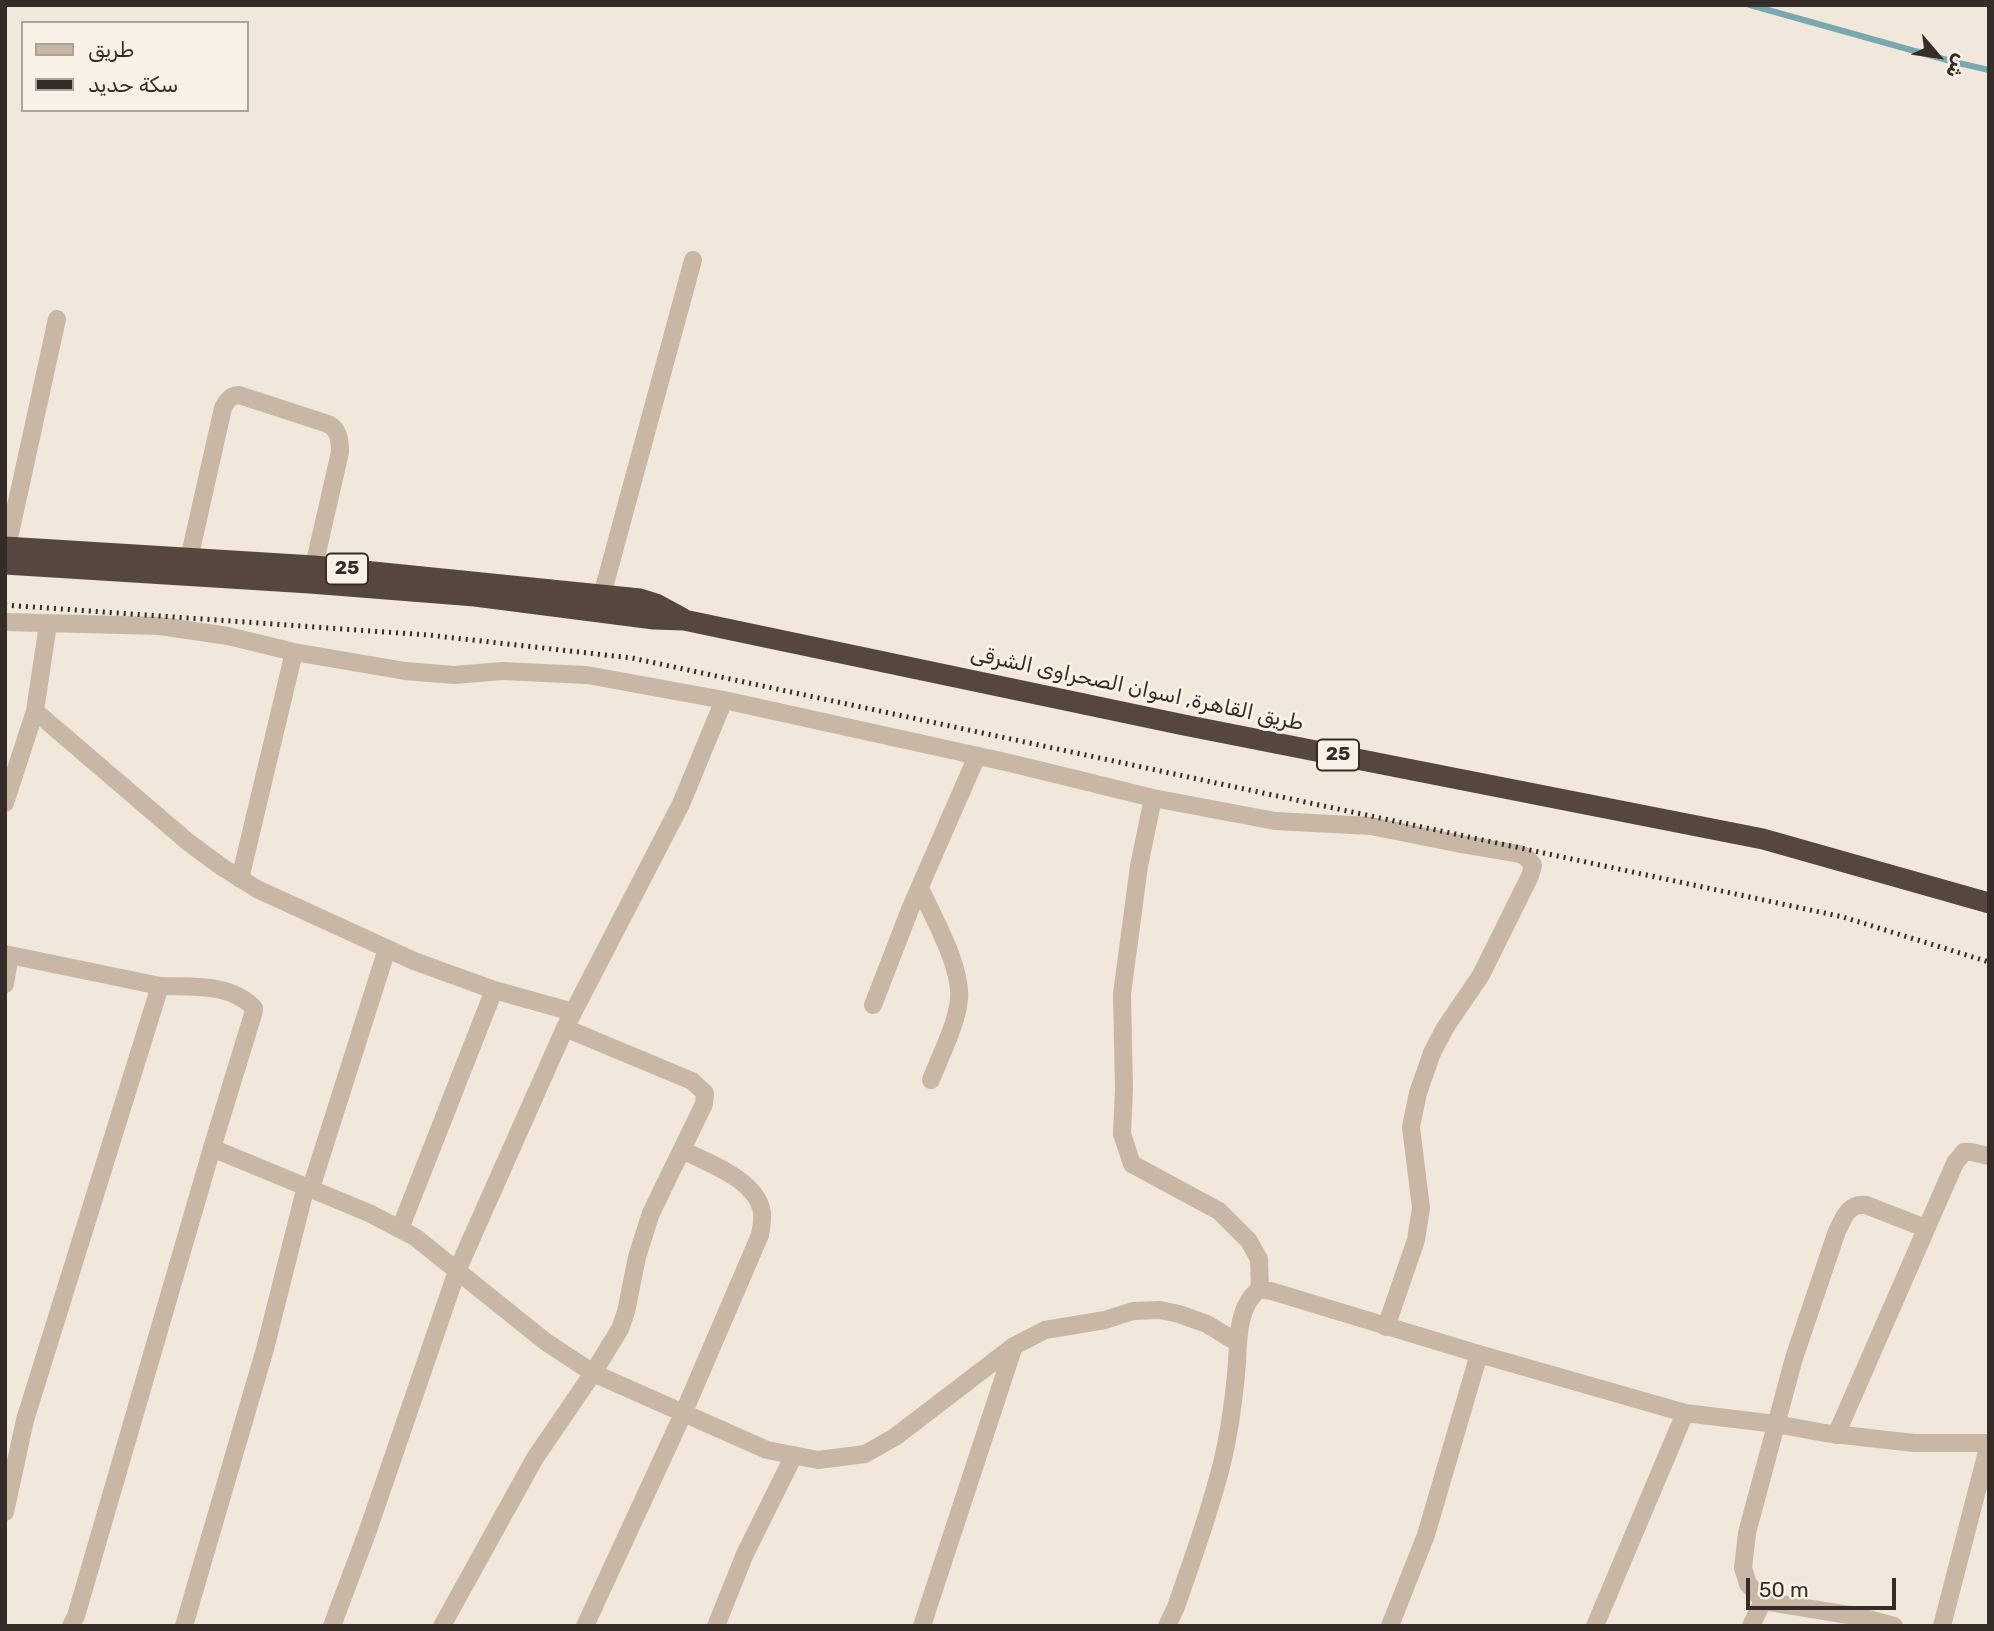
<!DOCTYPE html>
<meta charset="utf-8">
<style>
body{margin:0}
#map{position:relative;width:1994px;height:1631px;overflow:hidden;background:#f1e7da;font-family:Rubik,Cairo,sans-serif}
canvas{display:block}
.frame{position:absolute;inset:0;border:7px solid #352c27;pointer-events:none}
.legend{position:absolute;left:21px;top:21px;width:228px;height:91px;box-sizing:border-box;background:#f9f1e6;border:2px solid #aba29a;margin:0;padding:9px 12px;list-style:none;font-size:21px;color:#352c27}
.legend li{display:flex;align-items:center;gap:14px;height:35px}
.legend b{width:35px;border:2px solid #aba29a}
.north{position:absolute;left:1903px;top:21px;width:70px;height:70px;-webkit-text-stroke:5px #f9f1e6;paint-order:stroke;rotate:119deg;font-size:19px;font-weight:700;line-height:28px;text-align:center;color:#352c27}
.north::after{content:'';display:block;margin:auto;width:24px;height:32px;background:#352c27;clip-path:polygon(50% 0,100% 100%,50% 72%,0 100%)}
.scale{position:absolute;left:1746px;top:1578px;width:150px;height:32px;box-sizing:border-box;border:4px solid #352c27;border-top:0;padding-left:9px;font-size:21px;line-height:24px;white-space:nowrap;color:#352c27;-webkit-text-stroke:5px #f9f1e6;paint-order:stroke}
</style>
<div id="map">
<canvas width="1994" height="1631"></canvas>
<div class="frame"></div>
<ul class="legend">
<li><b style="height:9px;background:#c9b7a6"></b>طريق</li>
<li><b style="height:9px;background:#352c27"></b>سكة حديد</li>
</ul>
<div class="north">ش</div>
<div class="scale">50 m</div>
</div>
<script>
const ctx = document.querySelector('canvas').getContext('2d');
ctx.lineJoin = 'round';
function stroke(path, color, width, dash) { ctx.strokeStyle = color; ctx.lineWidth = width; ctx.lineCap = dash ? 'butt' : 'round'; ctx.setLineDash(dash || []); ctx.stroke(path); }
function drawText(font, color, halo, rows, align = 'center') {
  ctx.font = font + ' Rubik,Cairo,sans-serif'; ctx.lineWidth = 6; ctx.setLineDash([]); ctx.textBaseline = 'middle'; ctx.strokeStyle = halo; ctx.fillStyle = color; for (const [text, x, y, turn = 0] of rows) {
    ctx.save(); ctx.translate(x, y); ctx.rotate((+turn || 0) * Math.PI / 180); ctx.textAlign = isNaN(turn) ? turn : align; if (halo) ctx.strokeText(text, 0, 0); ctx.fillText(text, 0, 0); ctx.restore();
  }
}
const stream = new Path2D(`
 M 1750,5 L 1954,62 L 1989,70`);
const minor = new Path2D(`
 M 7,547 L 57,319
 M 189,559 L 223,408 C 227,400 230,396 239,395 L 328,424 C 339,429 340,441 340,452 L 314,566
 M 602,595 L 693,260
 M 5,622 L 160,626 L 228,636 L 294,652 L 405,671 L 454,675 L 502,671 L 587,675 L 724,700 L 1010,763 L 1153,798 L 1275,821 L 1371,826 L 1461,844 L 1520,854 L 1526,857 L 1533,865 L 1530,876 L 1481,975 L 1445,1028 L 1432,1053 L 1418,1093 L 1411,1127 L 1421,1208 L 1416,1240 L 1386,1327
 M 35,711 L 188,842 L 222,867 L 257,889 L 414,961 L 494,990 L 573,1012
 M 1153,798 L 1139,866 L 1122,994 L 1124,1089 L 1122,1134 L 1132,1164 L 1219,1211 L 1249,1241 L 1259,1259 L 1260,1289
 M 5,803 L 35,711 L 48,624
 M 240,879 L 294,652
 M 920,888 C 933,917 962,967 959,999 C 957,1024 940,1056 931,1080
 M 5,954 L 160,986 L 25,1420 L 5,1512
 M 5,984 L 10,955
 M 873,1005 L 911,907 L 977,756
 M 212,1148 L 369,1213 L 415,1237 L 546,1342 L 593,1373 L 767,1450 L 818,1460 L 865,1454 L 895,1437 L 1014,1346 L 1045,1330 L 1105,1320 L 1133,1311 L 1160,1310 L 1179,1314 L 1207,1324 L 1238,1343
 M 311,1188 L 387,949
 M 400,1229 L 494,990
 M 1836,1435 L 1955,1163 L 1964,1152 L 1971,1152 L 1989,1156
 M 1763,1601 L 1748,1584 L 1743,1568 L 1747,1533 L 1794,1358 L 1837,1231 C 1844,1218 1848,1203 1866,1205 L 1925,1228
 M 71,1626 L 76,1616 L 212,1148 L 254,1011 L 254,1008 C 231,983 192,987 160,986
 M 184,1626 L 265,1349 L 306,1186
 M 332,1626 L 367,1533 L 457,1271 L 565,1028 L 681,804 L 724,700
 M 442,1626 L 535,1458 L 593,1373 L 620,1329 L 626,1312 L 637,1257 L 651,1213 L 704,1104 L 705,1093 L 692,1081 L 565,1028
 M 585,1626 L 683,1414 L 760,1235 C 761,1228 763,1220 762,1213 C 758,1180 708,1163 682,1150
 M 716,1626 L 745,1554 L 794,1455
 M 922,1626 L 1014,1346
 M 1167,1626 L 1176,1607 C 1190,1566 1205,1526 1216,1485 C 1227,1449 1234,1400 1237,1363 C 1238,1339 1238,1304 1260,1289 L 1271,1291 L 1479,1354 L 1685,1413 L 1776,1424 L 1825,1433 L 1914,1443 L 1989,1443
 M 1390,1626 L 1426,1535 L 1479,1354
 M 1595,1626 L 1685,1413
 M 1751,1626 L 1763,1601 L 1861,1617 L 1894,1626
 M 1942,1626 L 1989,1444`);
const highway = new Path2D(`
 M 5,547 L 314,566 L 640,599 L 656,604 L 682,618
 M 5,564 L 310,583 L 475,596 L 654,619 L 684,620 L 1184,725 L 1763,839 L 1989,903`);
const rail = new Path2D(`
 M 5,605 L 428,635 L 632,658 L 1843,917 L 1989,962`);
const shields = [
 [347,569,42],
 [1338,755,42]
];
const shieldNames = [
 ["25",347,569],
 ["25",1338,755]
];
const streetNames = [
 ["طريق القاهرة, اسوان الصحراوى الشرقى",1137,689,12]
];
stroke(stream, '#79a9ae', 6);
stroke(minor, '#c9b7a6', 18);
stroke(highway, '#56463e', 21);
stroke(rail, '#352c27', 5, [2, 5]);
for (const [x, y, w] of shields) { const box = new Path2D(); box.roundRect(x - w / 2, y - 15.5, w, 31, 5); ctx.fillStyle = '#f9f1e6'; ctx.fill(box); stroke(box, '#352c27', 2); }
drawText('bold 19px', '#352c27', null, shieldNames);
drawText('21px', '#352c27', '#f9f1e6', streetNames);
</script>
